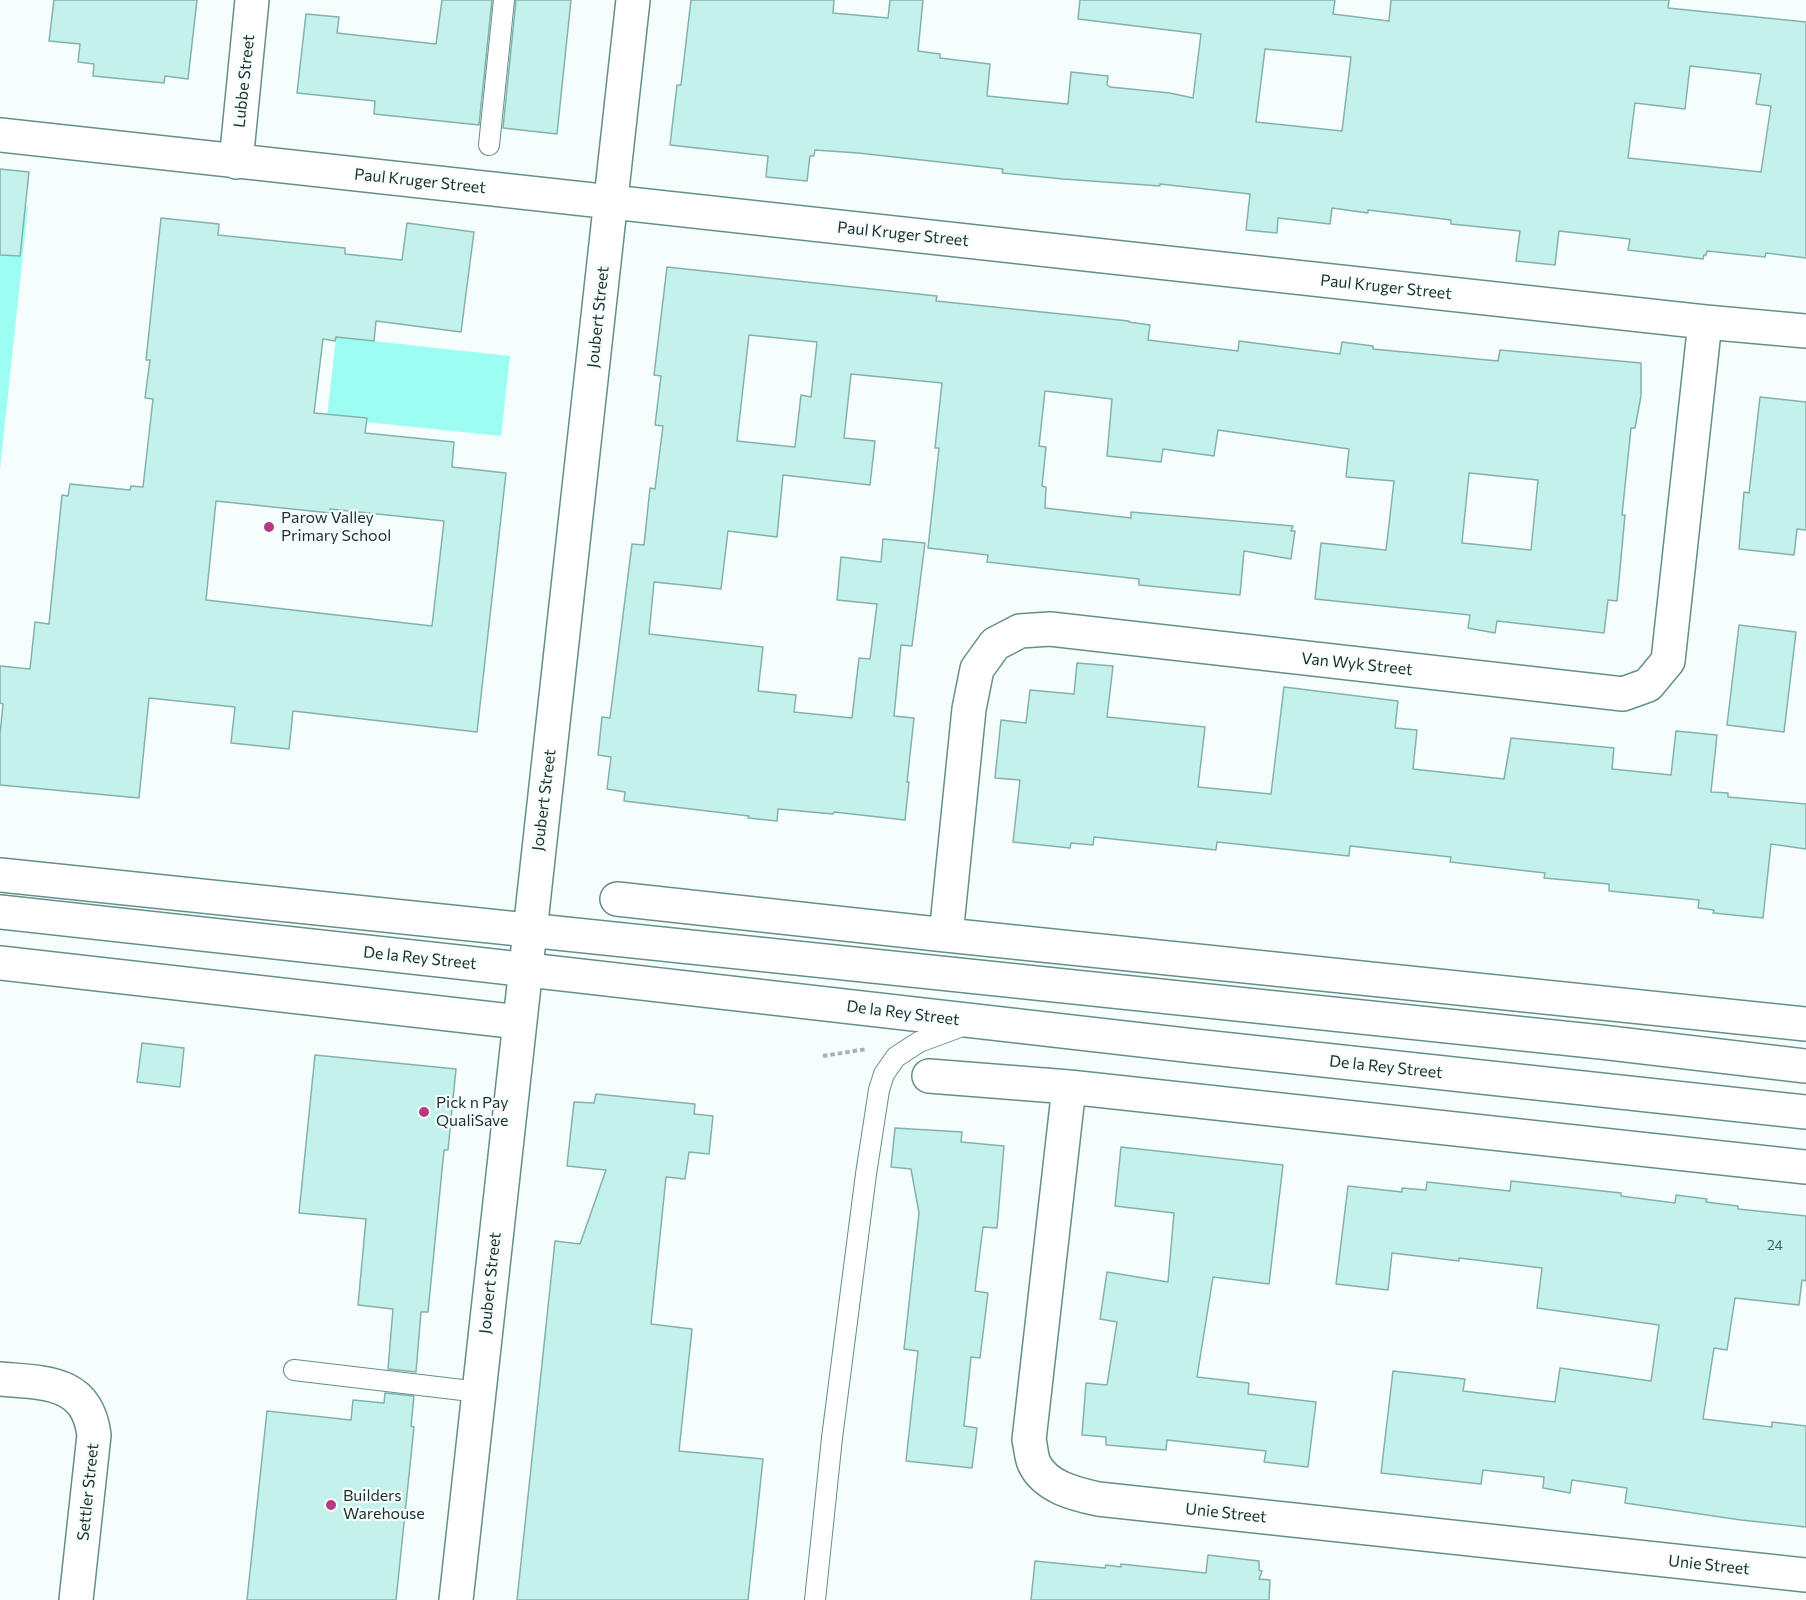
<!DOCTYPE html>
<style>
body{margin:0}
canvas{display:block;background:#f5fefc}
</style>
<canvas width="1806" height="1600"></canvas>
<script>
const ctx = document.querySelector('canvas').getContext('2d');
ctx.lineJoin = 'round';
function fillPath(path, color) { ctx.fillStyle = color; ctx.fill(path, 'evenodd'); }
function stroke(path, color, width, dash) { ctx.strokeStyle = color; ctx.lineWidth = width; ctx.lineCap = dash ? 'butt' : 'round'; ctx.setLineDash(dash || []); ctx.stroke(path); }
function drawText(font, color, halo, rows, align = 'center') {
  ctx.font = font + ' Commissioner,sans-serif'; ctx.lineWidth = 4.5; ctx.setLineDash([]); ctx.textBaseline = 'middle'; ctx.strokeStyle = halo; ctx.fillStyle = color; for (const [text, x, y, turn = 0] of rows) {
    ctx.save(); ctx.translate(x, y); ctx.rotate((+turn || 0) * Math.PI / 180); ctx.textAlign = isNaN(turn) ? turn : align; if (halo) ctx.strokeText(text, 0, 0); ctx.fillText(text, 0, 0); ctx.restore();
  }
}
const green = new Path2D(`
 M 0,204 L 28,207 L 0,469 Z
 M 336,337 L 510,356 L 501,436 L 327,418 Z`);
const building = new Path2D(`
 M 54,0 L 197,0 L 188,79 L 165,76 L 164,83 L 93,76 L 94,64 L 78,62 L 80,44 L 49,41 Z
 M 442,0 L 492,0 L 479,125 L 374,114 L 375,101 L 297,93 L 306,14 L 339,17 L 337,33 L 436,44 Z
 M 516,0 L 571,0 L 557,134 L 503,128 Z
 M 691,0 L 834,0 L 833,13 L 888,18 L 890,0 L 923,0 L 918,51 L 940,54 L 940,58 L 990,64 L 987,96 L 1068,104 L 1071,72 L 1108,76 L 1107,85 L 1110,87 L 1170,93 L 1193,98 L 1201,34 L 1078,19 L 1080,0 L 1335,0 L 1333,14 L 1389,21 L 1391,0 L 1669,0 L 1668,8 L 1806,22 L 1806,258 L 1766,253 L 1765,257 L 1707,251 L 1706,255 L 1704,255 L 1703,259 L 1628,250 L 1630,239 L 1559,231 L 1555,265 L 1516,261 L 1520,231 L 1451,224 L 1451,220 L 1368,210 L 1368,213 L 1332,208 L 1330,224 L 1278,218 L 1277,233 L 1246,230 L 1250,194 L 1160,184 L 1160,186 L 1063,179 L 1002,173 L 1003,169 L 858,153 L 815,150 L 814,156 L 810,156 L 807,181 L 766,177 L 768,156 L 670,145 L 677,85 L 681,85 ZM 1265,49 L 1351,57 L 1342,131 L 1256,122 ZM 1690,66 L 1761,74 L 1756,104 L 1771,106 L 1761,172 L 1628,158 L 1635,103 L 1685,109 Z
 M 0,169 L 29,172 L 20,256 L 0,255 Z
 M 161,218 L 219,224 L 218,235 L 345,248 L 345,254 L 402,260 L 407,223 L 474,232 L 461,332 L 376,321 L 374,341 L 336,337 L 335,341 L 323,339 L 314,413 L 367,418 L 365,433 L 454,442 L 452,467 L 506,473 L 477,732 L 293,711 L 289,749 L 231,743 L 235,707 L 149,698 L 139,798 L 0,785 L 0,734 L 3,704 L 0,703 L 0,666 L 30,669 L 35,622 L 49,624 L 62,495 L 68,496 L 70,484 L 130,490 L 131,486 L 143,487 L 153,399 L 145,398 L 150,360 L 146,360 ZM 216,501 L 330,513 L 330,509 L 444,521 L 432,626 L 206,600 Z
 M 667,267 L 937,296 L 936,301 L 1129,321 L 1129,322 L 1150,325 L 1148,340 L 1238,351 L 1239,341 L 1340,354 L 1342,342 L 1373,346 L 1373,349 L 1498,361 L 1500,350 L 1641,363 L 1641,396 L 1635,428 L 1631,428 L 1622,515 L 1625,515 L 1617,601 L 1608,600 L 1604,633 L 1497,621 L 1495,633 L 1468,628 L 1470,615 L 1315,599 L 1321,543 L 1386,550 L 1394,481 L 1346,477 L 1349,449 L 1218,430 L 1214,456 L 1163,449 L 1161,462 L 1107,456 L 1112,399 L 1045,391 L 1039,446 L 1046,447 L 1042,486 L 1046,487 L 1045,508 L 1131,518 L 1131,512 L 1293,526 L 1291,531 L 1295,531 L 1291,559 L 1244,551 L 1240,595 L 1139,585 L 1139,579 L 987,562 L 988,555 L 928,548 L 939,448 L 935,448 L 942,383 L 851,374 L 844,438 L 875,441 L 870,485 L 783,475 L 777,537 L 728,531 L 721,589 L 654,582 L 649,634 L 763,647 L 758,691 L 796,695 L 794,712 L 852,718 L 859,658 L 870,659 L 877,604 L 837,600 L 841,557 L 881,562 L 883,539 L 925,543 L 912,646 L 901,645 L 894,716 L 914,718 L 907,782 L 909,782 L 905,820 L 834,812 L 833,814 L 778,809 L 777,821 L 748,818 L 749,816 L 624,801 L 625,792 L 607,789 L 611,757 L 598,755 L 602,717 L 610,718 L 632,544 L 644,545 L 650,488 L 655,489 L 663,426 L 655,425 L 661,376 L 654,375 ZM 749,335 L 817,342 L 811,397 L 801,395 L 795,447 L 737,441 ZM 1469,473 L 1538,480 L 1531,550 L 1462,543 Z
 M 1760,397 L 1806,402 L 1806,530 L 1797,529 L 1794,555 L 1739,549 L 1744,492 L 1749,493 Z
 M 1739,625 L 1796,632 L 1784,732 L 1727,725 Z
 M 1077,663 L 1113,666 L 1107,717 L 1205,727 L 1198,787 L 1271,794 L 1284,687 L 1398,701 L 1395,728 L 1417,730 L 1413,769 L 1504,779 L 1511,738 L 1614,748 L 1612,769 L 1671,775 L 1676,731 L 1717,735 L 1711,792 L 1728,793 L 1728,797 L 1806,804 L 1806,849 L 1771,844 L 1763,918 L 1713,913 L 1714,910 L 1698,908 L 1699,900 L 1609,891 L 1609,884 L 1544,878 L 1545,873 L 1450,862 L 1451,857 L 1350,846 L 1349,856 L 1217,842 L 1216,850 L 1094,837 L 1093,845 L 1071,843 L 1070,848 L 1013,842 L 1020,780 L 995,778 L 1001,720 L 1026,723 L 1030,690 L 1074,694 Z
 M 142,1043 L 184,1048 L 180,1087 L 137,1082 Z
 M 315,1055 L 456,1069 L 448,1150 L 444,1150 L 428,1312 L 421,1312 L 416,1372 L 388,1369 L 393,1309 L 358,1305 L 366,1219 L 299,1213 Z
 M 596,1094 L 695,1104 L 694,1114 L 713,1116 L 709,1154 L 689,1152 L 685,1179 L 666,1177 L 651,1324 L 692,1329 L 679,1451 L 763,1459 L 748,1600 L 517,1600 L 555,1241 L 580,1244 L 606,1170 L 567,1166 L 574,1102 L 594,1103 Z
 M 895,1128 L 962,1132 L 961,1142 L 1004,1146 L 997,1228 L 983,1227 L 975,1291 L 988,1293 L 980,1358 L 971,1357 L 964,1426 L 977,1428 L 972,1468 L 906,1461 L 918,1351 L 904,1349 L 919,1213 L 911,1169 L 891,1167 Z
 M 1121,1147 L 1283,1165 L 1269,1284 L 1213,1277 L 1197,1377 L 1249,1383 L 1248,1394 L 1316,1402 L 1308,1467 L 1264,1462 L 1266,1451 L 1167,1440 L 1166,1450 L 1106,1445 L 1106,1437 L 1082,1435 L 1086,1383 L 1107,1385 L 1117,1322 L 1100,1319 L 1107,1272 L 1168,1282 L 1174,1213 L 1115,1206 Z
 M 1511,1181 L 1621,1193 L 1621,1196 L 1675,1203 L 1676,1195 L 1707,1199 L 1706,1202 L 1738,1206 L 1738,1209 L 1806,1216 L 1806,1281 L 1802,1280 L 1799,1305 L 1735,1298 L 1727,1350 L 1714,1348 L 1703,1419 L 1772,1427 L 1772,1422 L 1806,1426 L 1806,1527 L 1741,1520 L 1625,1503 L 1627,1488 L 1572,1480 L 1570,1493 L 1543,1488 L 1544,1477 L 1483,1470 L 1481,1484 L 1381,1473 L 1393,1371 L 1465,1379 L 1463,1391 L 1555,1402 L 1560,1368 L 1651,1381 L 1659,1325 L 1537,1308 L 1542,1268 L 1459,1258 L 1459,1261 L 1392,1253 L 1388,1290 L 1336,1284 L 1348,1186 L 1402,1192 L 1402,1188 L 1426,1190 L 1427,1182 L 1510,1191 Z
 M 385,1393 L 414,1396 L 411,1426 L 414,1427 L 396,1600 L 247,1600 L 267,1411 L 351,1420 L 353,1400 L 384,1403 Z
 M 1208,1555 L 1259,1561 L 1259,1570 L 1262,1571 L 1259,1579 L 1270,1580 L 1269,1600 L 1031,1600 L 1035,1561 L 1105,1568 L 1106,1565 L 1121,1567 L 1121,1564 L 1206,1573 Z`);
const path = new Path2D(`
 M 823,1056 L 867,1049`);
const lane = new Path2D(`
 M 489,145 L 504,0
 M 294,1370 L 479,1392
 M 815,1600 L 832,1438 L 866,1174 L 879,1090 L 884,1074 L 896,1057 L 919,1042 L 965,1025`);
const street = new Path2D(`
 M 0,135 L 1705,322 L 1806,331
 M 236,162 L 252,0
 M 617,899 L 946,935 L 1806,1024
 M 946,935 L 969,709 L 977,669 L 995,644 L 1020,631 L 1050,629 L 1623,694 L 1648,685 L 1668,661 L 1705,322
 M 0,963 L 519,1022
 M 929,1076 L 1069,1087 L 1806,1167
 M 1069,1087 L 1029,1440 C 1031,1447 1031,1456 1034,1463 C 1045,1487 1075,1494 1098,1499 L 1806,1575
 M 0,1379 C 44,1383 87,1380 94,1435 L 76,1600
 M 456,1600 L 633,0`);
const secondary = new Path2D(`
 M 0,875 L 1601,1042 L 1806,1066
 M 0,912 L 467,963 L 1194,1046 L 1806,1112`);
const markers = [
 [269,527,6,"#b83883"],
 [424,1112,6,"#b83883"],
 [331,1505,6,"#b83883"]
];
const numberNames = [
 ["24",1775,1245]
];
const streetNames = [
 ["Lubbe Street",244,81,-84],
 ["Paul Kruger Street",420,181,6],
 ["Paul Kruger Street",903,234,6],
 ["Paul Kruger Street",1386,287,6],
 ["Joubert Street",598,317,-84],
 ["Van Wyk Street",1357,664,6],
 ["Joubert Street",544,800,-83],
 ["De la Rey Street",420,958,6],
 ["De la Rey Street",903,1013,7],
 ["De la Rey Street",1386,1067,6],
 ["Joubert Street",490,1283,-84],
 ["Settler Street",88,1492,-84],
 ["Unie Street",1226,1513,6],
 ["Unie Street",1709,1565,6]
];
const poiNames = [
 ["Parow Valley",281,518],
 ["Primary School",281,536],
 ["Pick n Pay",436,1103],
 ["QualiSave",436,1121],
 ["Builders",343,1496],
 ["Warehouse",343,1514]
];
fillPath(green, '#9cfef3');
fillPath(building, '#c3f1eb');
stroke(building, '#85b1ac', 1.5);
stroke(lane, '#648f8a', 22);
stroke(street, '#648f8a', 36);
stroke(secondary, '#648f8a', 36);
stroke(path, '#a7b3b1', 4, [4.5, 3]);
stroke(lane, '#fff', 20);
stroke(street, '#fff', 33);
stroke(secondary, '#fff', 33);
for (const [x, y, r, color] of markers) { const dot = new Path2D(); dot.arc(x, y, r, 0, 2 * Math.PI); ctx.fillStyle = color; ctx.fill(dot); stroke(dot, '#f5fefc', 2); }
drawText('14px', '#46605c', null, numberNames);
drawText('16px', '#1d2f2d', '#f5fefc', streetNames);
drawText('16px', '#1d2f2d', '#f5fefc', poiNames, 'left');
</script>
